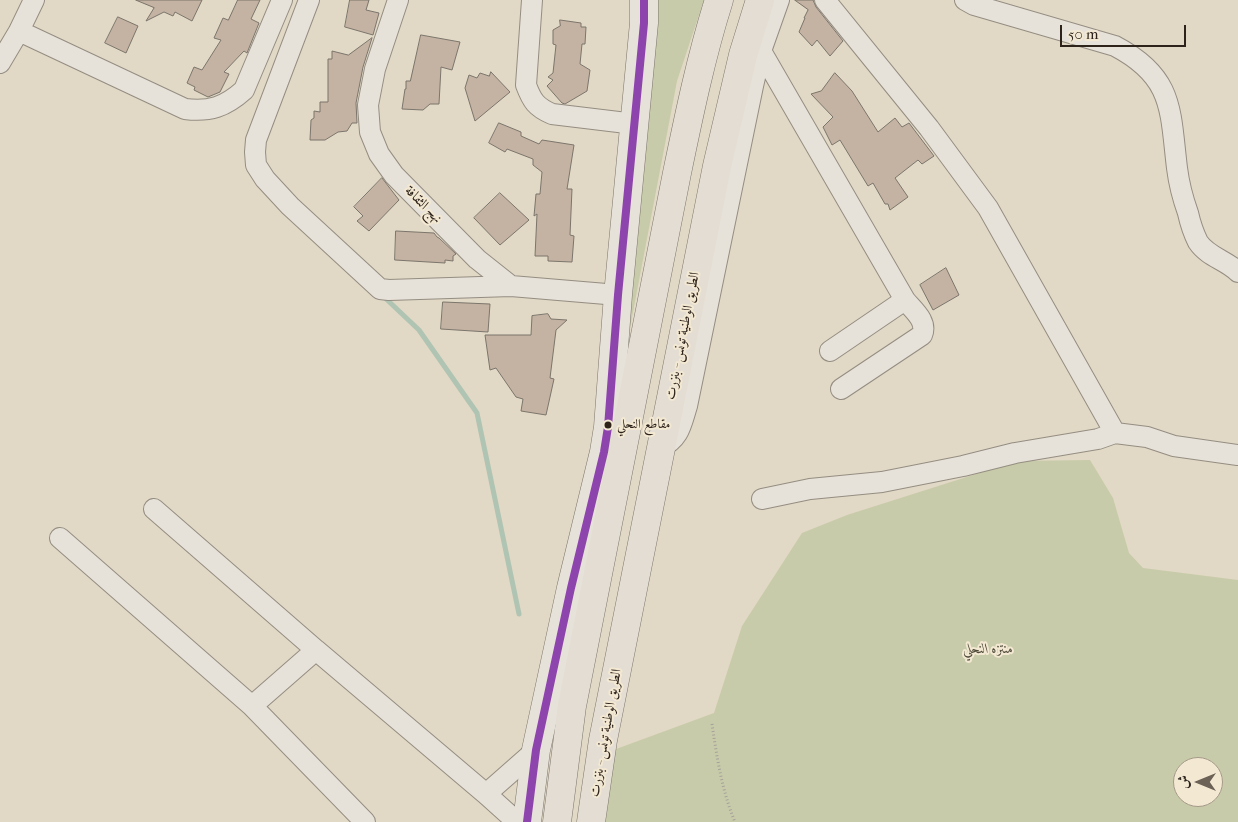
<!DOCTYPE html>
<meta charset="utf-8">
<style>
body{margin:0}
#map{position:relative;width:1238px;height:822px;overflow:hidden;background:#e1d8c5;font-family:"IM FELL French Canon",Amiri,serif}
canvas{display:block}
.north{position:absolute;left:1173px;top:757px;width:50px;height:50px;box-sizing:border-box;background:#f3e8d2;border:1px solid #a49989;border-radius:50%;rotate:270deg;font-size:14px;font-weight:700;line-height:20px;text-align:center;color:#2d231b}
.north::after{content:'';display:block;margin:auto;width:18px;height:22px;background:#6c6256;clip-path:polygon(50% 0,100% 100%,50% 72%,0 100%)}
.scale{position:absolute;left:1060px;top:25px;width:126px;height:22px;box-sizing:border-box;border:2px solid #2d231b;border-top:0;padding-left:6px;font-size:15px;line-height:18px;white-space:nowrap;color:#2d231b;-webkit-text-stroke:4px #f3e8d2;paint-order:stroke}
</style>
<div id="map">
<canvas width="1238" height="822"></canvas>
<div class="north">ش</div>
<div class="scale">50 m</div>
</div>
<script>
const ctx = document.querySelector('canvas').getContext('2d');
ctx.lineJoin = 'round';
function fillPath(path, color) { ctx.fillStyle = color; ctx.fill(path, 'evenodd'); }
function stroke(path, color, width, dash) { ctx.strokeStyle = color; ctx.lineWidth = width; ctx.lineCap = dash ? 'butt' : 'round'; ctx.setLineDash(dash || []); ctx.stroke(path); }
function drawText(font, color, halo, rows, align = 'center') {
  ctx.font = font + ' "IM FELL French Canon",Amiri,serif'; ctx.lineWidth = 4; ctx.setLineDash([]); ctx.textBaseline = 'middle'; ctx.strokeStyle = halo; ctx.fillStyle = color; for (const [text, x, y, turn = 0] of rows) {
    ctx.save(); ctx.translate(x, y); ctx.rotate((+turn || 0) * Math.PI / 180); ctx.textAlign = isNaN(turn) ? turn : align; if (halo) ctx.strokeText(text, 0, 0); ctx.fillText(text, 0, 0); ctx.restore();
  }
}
const green = new Path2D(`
 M 657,0 L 704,0 L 677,81 L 621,375 Z
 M 1090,460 L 1113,498 L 1129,553 L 1143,568 L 1238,580 L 1238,822 L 599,822 L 608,752 L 714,713 L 742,626 L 802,533 L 847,515 L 1017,461 ZM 1183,767 L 1213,767 L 1213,797 L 1183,797 Z`);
const stream = new Path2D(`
 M 382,295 L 419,330 L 477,413 L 519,614`);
const building = new Path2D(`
 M 136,0 L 202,0 L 192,21 L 175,12 L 173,16 L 164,12 L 146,21 L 154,8 Z
 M 238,0 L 260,0 L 251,19 L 259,23 L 247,53 L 244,51 L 224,72 L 229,74 L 220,92 L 208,97 L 194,90 L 195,87 L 187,83 L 194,67 L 202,70 L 221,40 L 214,38 L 223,18 L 228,20 Z
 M 350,0 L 369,0 L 366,10 L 379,13 L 373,35 L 345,27 Z
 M 795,0 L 813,0 L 816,7 L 843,41 L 830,56 L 817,40 L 812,46 L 799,32 L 805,18 L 804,18 L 808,10 Z
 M 118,17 L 138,26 L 126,53 L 105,43 Z
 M 560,20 L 581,23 L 581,27 L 586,27 L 585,44 L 582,44 L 580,64 L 590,70 L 587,91 L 565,104 L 562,103 L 547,86 L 553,80 L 548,77 L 553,73 L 556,45 L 553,44 L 553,30 L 560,26 Z
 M 421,35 L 460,42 L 452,70 L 441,67 L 439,104 L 430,104 L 423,110 L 402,109 L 405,89 L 406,89 L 406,81 L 410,81 Z
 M 372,38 L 363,67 L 356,103 L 357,123 L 352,123 L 347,131 L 338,132 L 325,140 L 310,140 L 311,120 L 314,118 L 314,111 L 320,112 L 320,102 L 328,102 L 328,59 L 332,59 L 332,51 L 348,55 Z
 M 491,72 L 510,92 L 475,121 L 465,88 L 469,75 L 477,78 L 480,73 L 489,76 Z
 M 835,73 L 852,91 L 878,132 L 895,118 L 902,127 L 909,123 L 934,156 L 922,164 L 918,160 L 895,178 L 908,197 L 890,210 L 888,204 L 885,204 L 873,183 L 868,186 L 840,140 L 832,145 L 823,127 L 833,117 L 811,94 L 821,91 Z
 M 499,123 L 521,132 L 521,136 L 539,144 L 542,140 L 574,145 L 567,189 L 572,189 L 570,235 L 574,236 L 572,262 L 548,261 L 548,256 L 535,256 L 537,214 L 534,216 L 536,194 L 540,194 L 542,172 L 533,165 L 533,159 L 507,149 L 505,152 L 489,143 Z
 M 382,178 L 399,200 L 369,231 L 357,221 L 363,216 L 354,207 Z
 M 500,193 L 529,220 L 500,245 L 474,218 Z
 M 396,231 L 434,233 L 437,237 L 439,238 L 456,254 L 453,256 L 453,261 L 445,260 L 445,263 L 395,260 Z
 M 946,268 L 959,295 L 933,310 L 920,285 Z
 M 443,302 L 490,304 L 488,332 L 441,329 Z
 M 548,314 L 551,319 L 567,320 L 556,330 L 550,378 L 554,379 L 546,415 L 521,411 L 523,399 L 516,397 L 496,368 L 490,370 L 485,335 L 531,335 L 532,316 Z`);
const path = new Path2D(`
 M 712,724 C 717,758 722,791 735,822`);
const street = new Path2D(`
 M 309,0 L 256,140 L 255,152 L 256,165 L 265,179 L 290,206 L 380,289 L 389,290 L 511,286
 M 398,0 L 375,69 L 368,105 L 370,132 L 379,154 L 394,175 L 477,259 L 511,286 L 618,295
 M 532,0 L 526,85 C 532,101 536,107 552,114 L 635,124
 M 825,0 L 929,128 L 988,208 L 1115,433
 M 965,0 L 974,5 L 1115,46 C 1174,77 1170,110 1177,168 C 1179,184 1183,199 1188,213 C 1190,222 1194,234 1198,242 C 1208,257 1226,260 1238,272
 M 19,31 L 185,109 C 210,112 225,107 244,90 L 282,0
 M 761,51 L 905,300 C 913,310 928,321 922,335 L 841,389
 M 0,63 L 19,31 L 34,0
 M 830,351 L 905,300
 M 660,448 C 680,438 681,425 687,406 L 753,86 L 761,51 L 779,0
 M 762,499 L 810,489 L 882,482 L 963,466 L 1015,453 L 1098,439 L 1115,433 L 1147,437 L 1174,446 L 1238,455
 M 154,509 L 316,650
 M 60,538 L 252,706
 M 486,794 L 517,822
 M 365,822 L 252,706 L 316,650 L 486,794 L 536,750`);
const secondary = new Path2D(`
 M 527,822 L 536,750 L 571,588 L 604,452 L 608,427 L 618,295 L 644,23 L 644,0`);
const highway = new Path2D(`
 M 557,822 L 572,706 L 677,173 C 689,115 701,57 719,0
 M 591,822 L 603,740 L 717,166 L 743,55 L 760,0`);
const bus1 = new Path2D(`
 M 527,822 L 536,750 L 571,588 L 604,452 L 608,427 L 618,295 L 644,23 L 644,0`);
const markers = [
 [608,425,4.5,"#2d231b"]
];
const busNames = [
 ["مقاطع النحلي",617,425]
];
const streetNames = [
 ["نهج الثقافة",423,205,45],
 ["الطريق الوطنية تونس - بنزرت",683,336,-79],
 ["الطريق الوطنية تونس - بنزرت",606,733,-80]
];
const parkNames = [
 ["منتزه النحلي",988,650]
];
fillPath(green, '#c8cba9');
stroke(stream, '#afc4b2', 5);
fillPath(building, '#c4b3a3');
stroke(building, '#7b756b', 1);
stroke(street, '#948d82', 22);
stroke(secondary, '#7b756b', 29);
stroke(highway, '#7b756b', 29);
stroke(path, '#a6a19a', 3, [1, 2.5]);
stroke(street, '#e7e2d9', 20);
stroke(secondary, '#e7e2d9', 28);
stroke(highway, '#e3ddd3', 28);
stroke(bus1, '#8e44ad', 8);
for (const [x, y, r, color] of markers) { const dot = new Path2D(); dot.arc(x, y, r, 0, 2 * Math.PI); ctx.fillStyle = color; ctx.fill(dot); stroke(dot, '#f3e8d2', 2); }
drawText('13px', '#2d231b', '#f3e8d2', busNames, 'left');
drawText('14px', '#2d231b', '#f3e8d2', streetNames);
drawText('italic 14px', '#4f4a39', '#f3e8d2', parkNames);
</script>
